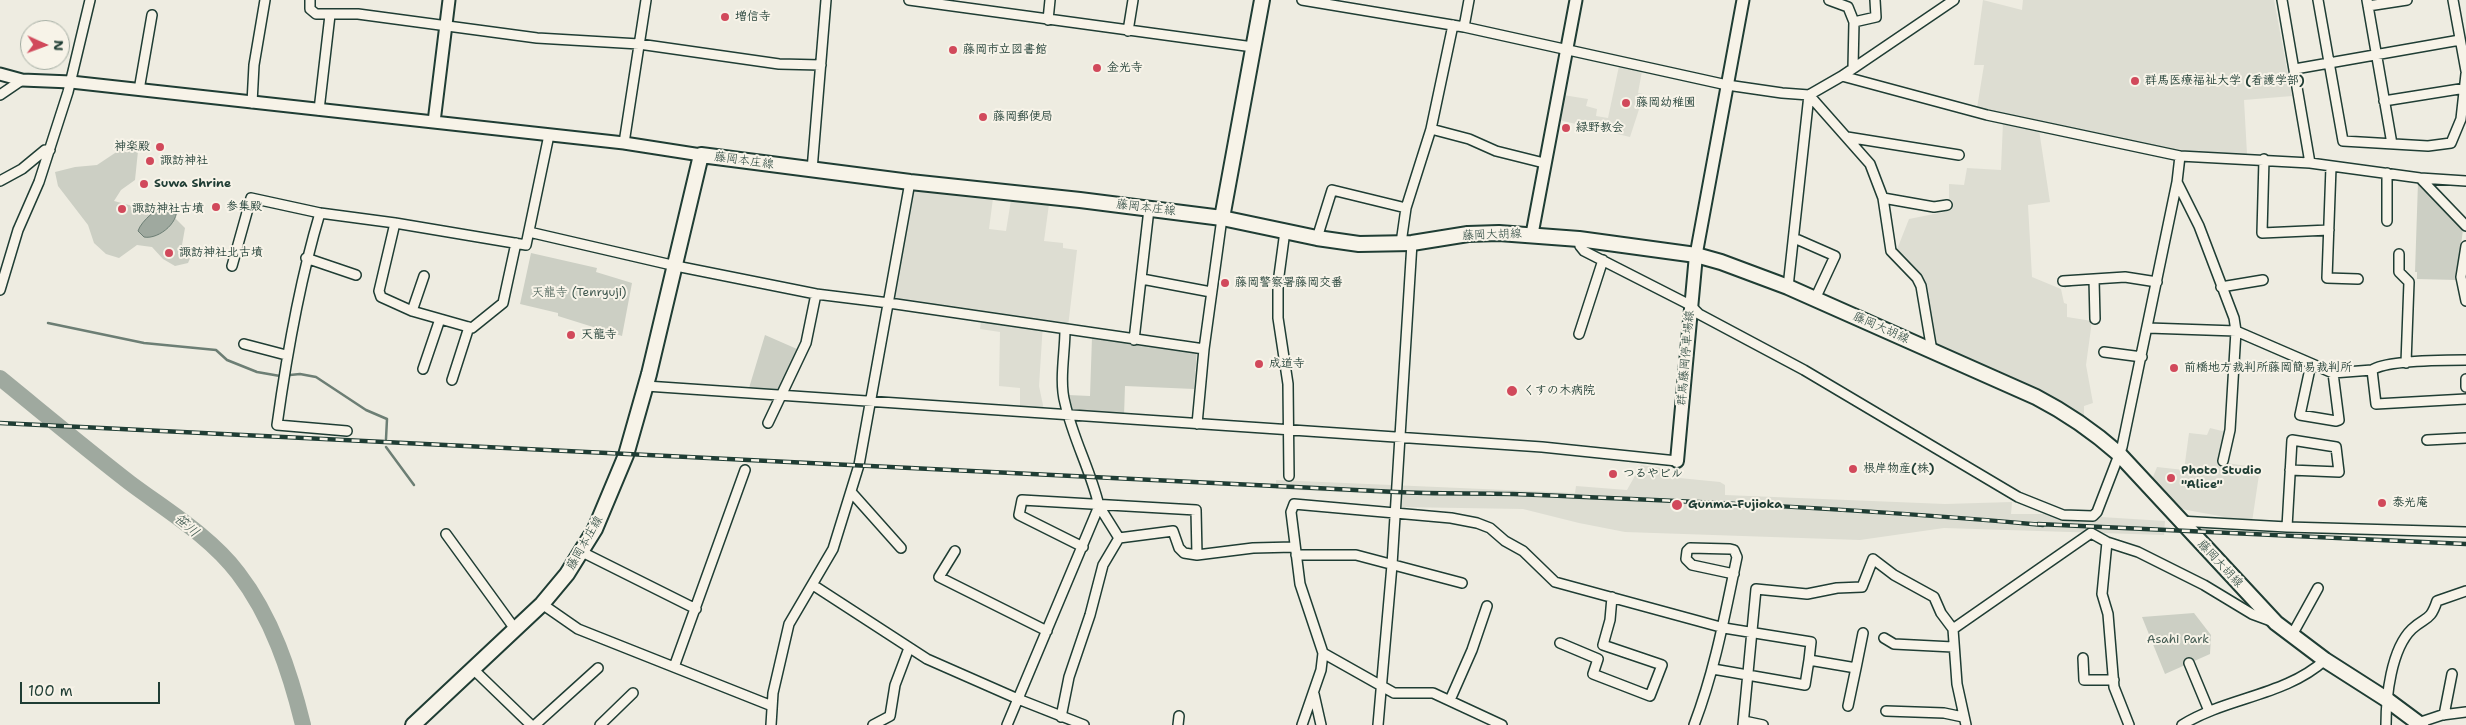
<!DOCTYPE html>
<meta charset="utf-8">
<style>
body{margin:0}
#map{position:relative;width:2466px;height:725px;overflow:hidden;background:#eeece1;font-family:"Shantell Sans",sans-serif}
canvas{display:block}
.north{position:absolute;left:20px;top:20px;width:50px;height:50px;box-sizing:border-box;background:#f7f3e8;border:1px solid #a1aaa0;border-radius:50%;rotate:92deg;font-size:14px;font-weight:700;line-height:20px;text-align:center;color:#1f3d34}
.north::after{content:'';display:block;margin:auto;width:18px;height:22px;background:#d1495b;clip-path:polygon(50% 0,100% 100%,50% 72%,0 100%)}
.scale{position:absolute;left:20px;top:682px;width:140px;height:22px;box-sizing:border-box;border:2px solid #1f3d34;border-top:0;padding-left:6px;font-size:15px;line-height:18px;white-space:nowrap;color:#1f3d34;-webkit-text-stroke:4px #f7f3e8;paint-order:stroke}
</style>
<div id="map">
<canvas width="2466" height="725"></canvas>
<div class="north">N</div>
<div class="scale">100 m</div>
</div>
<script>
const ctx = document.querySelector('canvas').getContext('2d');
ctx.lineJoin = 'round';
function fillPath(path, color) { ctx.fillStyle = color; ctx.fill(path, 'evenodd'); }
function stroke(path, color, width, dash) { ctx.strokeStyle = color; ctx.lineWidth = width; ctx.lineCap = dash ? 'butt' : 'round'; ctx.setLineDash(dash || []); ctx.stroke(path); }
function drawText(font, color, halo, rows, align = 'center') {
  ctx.font = font + ' "Shantell Sans","Klee One",sans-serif'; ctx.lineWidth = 4; ctx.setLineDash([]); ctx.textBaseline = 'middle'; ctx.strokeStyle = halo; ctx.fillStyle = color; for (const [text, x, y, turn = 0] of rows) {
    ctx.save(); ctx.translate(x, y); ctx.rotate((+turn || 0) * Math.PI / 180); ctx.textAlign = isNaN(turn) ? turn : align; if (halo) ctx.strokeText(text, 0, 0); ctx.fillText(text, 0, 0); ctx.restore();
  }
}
const built = new Path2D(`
 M 1983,0 L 2022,10 L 2023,0 L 2274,0 L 2292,96 L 2244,100 L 2247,154 L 2195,153 L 2148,147 L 1977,108 L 1984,65 L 1974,65 Z
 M 1619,66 L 1642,71 L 1638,93 L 1644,94 L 1630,137 L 1559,120 L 1563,95 L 1588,99 L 1586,106 L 1597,109 L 1596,116 L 1608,118 Z
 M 2003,122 L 2039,130 L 2050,202 L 2028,205 L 2032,277 L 2061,289 L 2064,303 L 2067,304 L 2067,317 L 2092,321 L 2086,365 L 2093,403 L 2084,406 L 2084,417 L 2049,398 L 1934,349 L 1924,280 L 1896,252 L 1909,219 L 1949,211 L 1949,184 L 1964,185 L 1967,168 L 2001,170 Z
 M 914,188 L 993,198 L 989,229 L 1006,231 L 1011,200 L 1049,204 L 1044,241 L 1063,243 L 1063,248 L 1077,250 L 1068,327 L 1043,323 L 1039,386 L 1044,410 L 1020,407 L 1020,388 L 999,386 L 1000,332 L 980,329 L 982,314 L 893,301 Z
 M 2210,428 L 2226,432 L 2220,462 L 2260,468 L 2252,522 L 2176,508 L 2151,482 L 2157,467 L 2184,470 L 2189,433 L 2207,435 Z
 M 1641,465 L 1661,468 L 1669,477 L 1720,482 L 1725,485 L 1725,495 L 1945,504 L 2012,502 L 2011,514 L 2046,514 L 2062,519 L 2094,520 L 2101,517 L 2165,521 L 2164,535 L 1944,528 L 1860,540 L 1625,532 L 1579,523 L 1523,509 L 1399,507 L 1399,495 L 1276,489 L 1276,480 L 1575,493 L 1576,486 L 1627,490 Z`);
const green = new Path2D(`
 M 124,147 L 138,151 L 135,180 L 121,190 L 114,201 L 174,217 L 185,228 L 182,245 L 191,256 L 188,263 L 175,266 L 163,259 L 152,247 L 137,245 L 119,258 L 106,254 L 94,243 L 88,225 L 58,186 L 55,172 L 75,167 L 97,165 Z
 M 2418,182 L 2463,229 L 2457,280 L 2417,279 L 2417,272 L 2415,272 Z
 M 531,253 L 597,268 L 596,272 L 632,283 L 622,336 L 558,316 L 558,313 L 520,304 Z
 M 765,335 L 797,349 L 778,390 L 749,388 Z
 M 1092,337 L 1197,350 L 1194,389 L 1125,386 L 1124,416 L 1072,413 L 1068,395 L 1090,396 Z
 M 2194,613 L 2211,635 L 2210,654 L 2165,674 L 2142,617 Z`);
const water = new Path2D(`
 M 169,203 L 175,204 C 183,220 159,240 144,237 L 138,231 C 141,221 159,206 169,203 Z`);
const stream = new Path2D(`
 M 2065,286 L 2076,284
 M 48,323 L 144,343 L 216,350 L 227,360 L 257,372 L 280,376 L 300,374 L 316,377 L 366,410 L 387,419 L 386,439
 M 386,447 L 414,485`);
const river = new Path2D(`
 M 0,378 C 43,413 86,449 130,483 C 166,510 210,536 238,573 C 272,617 290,672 303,725`);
const minor = new Path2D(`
 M 310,0 L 310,9 L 316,14 L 358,14 L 537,38 L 639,44 L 779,64 L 821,65
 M 909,0 L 1253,47
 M 1302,0 L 1464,27 L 1727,85 L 1782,93 L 1809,95 L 1842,76 L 1954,0
 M 1829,0 L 1848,7 L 1854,22 L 1853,68
 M 2282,0 L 2310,163
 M 2318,0 L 2343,141 L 2428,146 L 2451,143 L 2461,119 L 2466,74
 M 2367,0 L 2392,144
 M 2453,0 L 2466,71
 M 2368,6 L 2407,0
 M 1048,20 L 1050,0
 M 1854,22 L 1876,17 L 1875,0
 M 1464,27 L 1469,0
 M 1128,31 L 1133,0
 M 2295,69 L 2460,40
 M 1842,76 L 1987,115 L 2180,156 L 2310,163 L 2420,178 L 2466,181
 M 139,90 L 152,15
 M 0,95 L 22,80
 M 1809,95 L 1870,164 L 1883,198 L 1891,251 L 1917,278 L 1921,286 L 1932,351
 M 2384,101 L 2466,88
 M 252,103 L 254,65 L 265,0
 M 319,110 L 330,15
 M 1431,129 L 1469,139 L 1496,151 L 1544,163
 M 1847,137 L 1959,155
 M 624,143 L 646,0
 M 2264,159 L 2262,233 L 2329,230
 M 2331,167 L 2327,278 L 2358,279
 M 812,170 L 826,0
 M 2387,173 L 2387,221
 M 2420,178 L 2466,226
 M 0,181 L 22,169 L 45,150 L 50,150
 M 2177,182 L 2199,226 L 2234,318 L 2236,331 L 2230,430 L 2223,461
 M 1883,198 L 1934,207 L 1947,205
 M 320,213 C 299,283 287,353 277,425 L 347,431
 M 395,223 L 379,291 L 381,297 L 412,311 L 472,328 L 503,303 L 516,243
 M 1285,231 L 1278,283 L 1278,318 L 1288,384 L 1289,476
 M 529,232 L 676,266 L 816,294 L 889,303 L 1204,349
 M 1317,238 L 1332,190 L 1406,208
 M 1794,238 L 1835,256 L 1815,299
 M 1579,239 L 1580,246 L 1584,251 L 1690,305 L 1699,314 L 1804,370 L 2018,497 L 2063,515 L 2093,516 L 2097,512 L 2122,447 L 2177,182 L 2180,156
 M 1401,243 L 1406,208 L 1431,129 L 1453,25
 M 2466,246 L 2461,277 L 2466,301
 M 2399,254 L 2399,272 L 2409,282 L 2406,363
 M 306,258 L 356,275
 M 232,266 L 251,198 L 320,213 L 395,223 L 526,245 L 549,135
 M 1142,279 L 1211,292
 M 2094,279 L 2095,319
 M 2063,281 L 2125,277 L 2157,282
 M 1788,287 L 1809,95
 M 2221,287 L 2263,280
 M 0,290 L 18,230 L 39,182 L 68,92 L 90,0
 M 412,311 L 424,276
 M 2148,328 L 2236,331 L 2333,373 L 2372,370 C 2387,360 2446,360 2466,360
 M 1579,334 L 1603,260
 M 1134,340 L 1149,209
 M 244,344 L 286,355
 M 2104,352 L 2142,357
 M 2311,364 L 2300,415 L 2336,421 L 2339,420 L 2333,373
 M 423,369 L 440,319
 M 2372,370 L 2376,404 L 2466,399
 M 2466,379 L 2466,387
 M 452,380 L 469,327
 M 646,386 L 1542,447 L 1677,461
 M 768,423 L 806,343 L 816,294
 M 1197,424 L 1204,349 L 1222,218
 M 2427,440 L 2466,438
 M 852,493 L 901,548
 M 1099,506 L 1119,538
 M 2179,521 L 2287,527 L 2466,532
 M 2287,527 L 2292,440 L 2336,447 L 2339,472 L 2290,470
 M 446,534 L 515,629
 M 2107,542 L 2102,594 L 2108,614 L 2114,687 L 2129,725
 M 1083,547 L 1019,515 L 1022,500 L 1196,510 L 1197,555
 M 955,551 L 939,577 L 1047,631
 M 582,552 L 696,609
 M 1296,555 L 1356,555 L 1462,583
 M 813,585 L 927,659 L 1018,699 L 1084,725
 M 542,604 L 578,629 L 772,706
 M 2292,635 L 2318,588
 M 1884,638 L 1894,644 L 1953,647
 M 1560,643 L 1598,659 L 1593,674 L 1650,696 L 1662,665 L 1603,645 L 1610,620 L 1612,597
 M 1323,653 L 1394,693 L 1433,693 L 1502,725
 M 2083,658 L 2084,680 L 2114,680
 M 2189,663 L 2209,711
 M 674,667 L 745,470
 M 473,669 L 531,725
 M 1713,669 L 1805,685 L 1809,660
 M 1314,694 L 1321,725
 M 1450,700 L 1472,650 L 1487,606
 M 1848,706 L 1856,668
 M 1886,711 L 1944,713 L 1963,717
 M 2444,715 L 2452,674
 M 1061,717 L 1069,677 L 1090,615 L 1103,565 L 1119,538 L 1173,531 L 1179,548 L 1184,553 L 1197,555 L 1253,548 L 1294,547
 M 1744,721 L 1763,725
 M 2418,723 L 2442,715 L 2466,712
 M 535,725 L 598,668
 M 600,725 L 633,693
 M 771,725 L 773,693 L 789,624 L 833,549 L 859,465 L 910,182
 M 873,725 L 890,716 L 895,685 L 909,648
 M 1007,725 L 1099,506 C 1091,471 1073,439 1065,403 C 1059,381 1065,353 1065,330
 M 1178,725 L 1179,716
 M 1302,725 L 1321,670 L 1323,653 L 1300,584 L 1291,512 L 1294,504 L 1451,518 L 1477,523 L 1490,528 L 1505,541 L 1523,551 L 1555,582 L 1724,628 L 1811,642 L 1809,660 L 1856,668 L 1863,633
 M 1378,725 L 1392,565 L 1412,243
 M 1694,725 C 1715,670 1725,614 1737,557 L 1734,550 L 1730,549 L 1690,548 L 1687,551 L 1686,559 L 1692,565 L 1734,574
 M 1743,725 L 1756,589 L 1807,594 L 1837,588 L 1862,587 L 1873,559 L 1894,575 L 1934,597 L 1941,613 L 1953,629
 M 1966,725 L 1957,684 L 1953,629 L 2091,533 L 2107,542 L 2138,552 L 2204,585 L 2252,614 L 2271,621
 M 2182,725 C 2227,697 2285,696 2325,660
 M 2386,725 C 2386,697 2391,649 2412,629 C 2426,616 2430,622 2437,601 L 2466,591`);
const tertiary = new Path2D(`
 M 0,74 L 22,80 L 71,82 L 624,143 L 701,155
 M 434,122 L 449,0
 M 1532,234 L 1576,0
 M 1696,255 L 1743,0`);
const secondary = new Path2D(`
 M 1677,461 L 1696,255`);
const primary = new Path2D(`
 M 1222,218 L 1262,0
 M 413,725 L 542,604 L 567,574 L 595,529 L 626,455 L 649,374 L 701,155 L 910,182 L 1080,200 L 1222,218 L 1317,238 L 1359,244 L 1412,243 L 1468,234 L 1499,233 L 1579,239 L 1696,255 L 1721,262 L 1788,287 L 2036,397 C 2067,413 2093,431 2119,454 L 2276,623 L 2325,660 L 2386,699 L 2421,725`);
const rail = new Path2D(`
 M 0,423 L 1396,492 C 1435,494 1474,493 1513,494 C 1690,501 1867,509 2043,525
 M 2038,524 L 2466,544`);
const markers = [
 [725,17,5,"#d1495b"],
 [953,50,5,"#d1495b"],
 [1097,68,5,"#d1495b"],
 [2135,81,5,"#d1495b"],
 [1626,103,5,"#d1495b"],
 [983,117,5,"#d1495b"],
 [1566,128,5,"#d1495b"],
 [160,147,5,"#d1495b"],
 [150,161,5,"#d1495b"],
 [144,184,5,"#d1495b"],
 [216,207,5,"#d1495b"],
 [122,209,5,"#d1495b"],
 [169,253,5,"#d1495b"],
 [1225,283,5,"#d1495b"],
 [571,335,5,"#d1495b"],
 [1259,364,5,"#d1495b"],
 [2174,368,5,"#d1495b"],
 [1512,391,6,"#d1495b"],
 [1853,469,5,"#d1495b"],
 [1613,474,5,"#d1495b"],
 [2171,478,5,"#d1495b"],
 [2382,503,5,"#d1495b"],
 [1677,505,6,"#d1495b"]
];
const poiNames = [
 ["増信寺",735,17],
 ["藤岡市立図書館",963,50],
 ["金光寺",1107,68],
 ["群馬医療福祉大学 (看護学部)",2145,81],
 ["藤岡幼稚園",1636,103],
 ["藤岡郵便局",993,117],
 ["緑野教会",1576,128],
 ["神楽殿",150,147,"right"],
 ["諏訪神社",160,161],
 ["Suwa Shrine",154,184],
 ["参集殿",226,207],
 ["諏訪神社古墳",132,209],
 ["諏訪神社北古墳",179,253],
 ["藤岡警察署藤岡交番",1235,283],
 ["天龍寺",581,335],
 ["成道寺",1269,364],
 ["前橋地方裁判所藤岡簡易裁判所",2184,368],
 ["くすの木病院",1523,391],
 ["根岸物産(株)",1863,469],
 ["Photo Studio",2181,471],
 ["\"Alice\"",2181,485],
 ["つるやビル",1623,474],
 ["泰光庵",2392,503],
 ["Gunma-Fujioka",1688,505]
];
const streetNames = [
 ["藤岡本庄線",744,161,8],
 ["藤岡本庄線",1146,208,7],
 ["藤岡大胡線",1492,235,-2],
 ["藤岡大胡線",1881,328,24],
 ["群馬藤岡停車場線",1686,358,-85],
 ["藤岡本庄線",585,543,-60],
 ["藤岡大胡線",2220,564,47]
];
const parkNames = [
 ["天龍寺 (Tenryuji)",579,293],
 ["Asahi Park",2178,640]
];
const waterNames = [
 ["笹川",186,526,40]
];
fillPath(built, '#ddddd2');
fillPath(green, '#cccfc4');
fillPath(water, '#9fa99f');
stroke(water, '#6c7e74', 1);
stroke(stream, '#6c7e74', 2.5);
stroke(river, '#9fa99f', 16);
stroke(minor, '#1f3d34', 12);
stroke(tertiary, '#1f3d34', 15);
stroke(secondary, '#1f3d34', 16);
stroke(primary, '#1f3d34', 18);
stroke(minor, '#f7f3e8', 9);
stroke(tertiary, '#f7f3e8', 11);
stroke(secondary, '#f7f3e8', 12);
stroke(primary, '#f7f3e8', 14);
stroke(rail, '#1f3d34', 4.5);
stroke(rail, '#f7f3e8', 2.5, [8]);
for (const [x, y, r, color] of markers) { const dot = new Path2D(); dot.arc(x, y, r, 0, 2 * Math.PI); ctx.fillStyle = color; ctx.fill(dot); stroke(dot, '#f7f3e8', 2); }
drawText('bold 12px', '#1f3d34', '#f7f3e8', poiNames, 'left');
drawText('12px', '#1f3d34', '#f7f3e8', streetNames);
drawText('12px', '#425a51', '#f7f3e8', parkNames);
drawText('italic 14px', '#3f584f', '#f7f3e8', waterNames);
</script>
